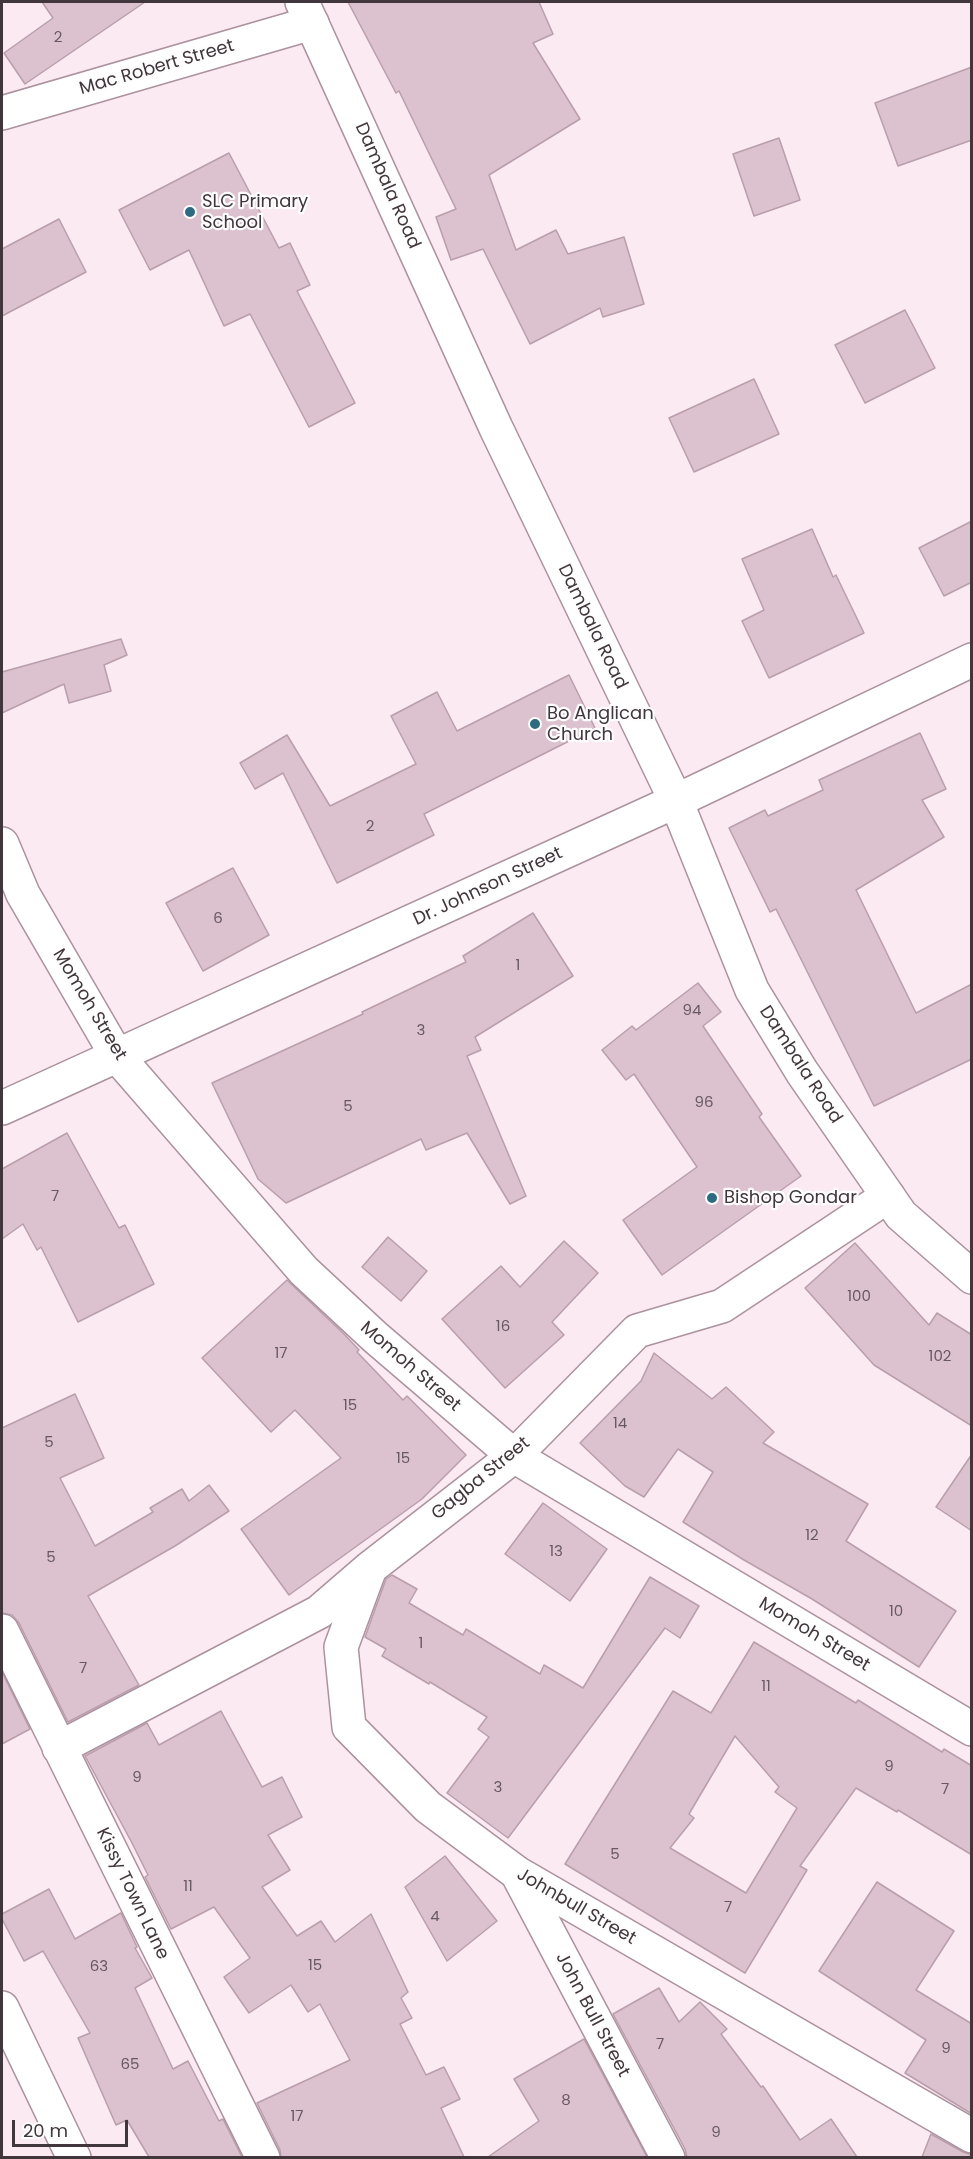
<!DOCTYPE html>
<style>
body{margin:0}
#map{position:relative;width:973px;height:2159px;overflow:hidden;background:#fbeaf2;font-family:Poppins,sans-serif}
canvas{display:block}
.frame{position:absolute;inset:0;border:3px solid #41363c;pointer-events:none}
.scale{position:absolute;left:12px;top:2120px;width:116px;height:27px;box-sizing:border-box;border:3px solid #41363c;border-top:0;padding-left:8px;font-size:18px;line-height:21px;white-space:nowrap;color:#41363c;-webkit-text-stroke:4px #fdfdfd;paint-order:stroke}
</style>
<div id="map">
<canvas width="973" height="2159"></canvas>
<div class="frame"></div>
<div class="scale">20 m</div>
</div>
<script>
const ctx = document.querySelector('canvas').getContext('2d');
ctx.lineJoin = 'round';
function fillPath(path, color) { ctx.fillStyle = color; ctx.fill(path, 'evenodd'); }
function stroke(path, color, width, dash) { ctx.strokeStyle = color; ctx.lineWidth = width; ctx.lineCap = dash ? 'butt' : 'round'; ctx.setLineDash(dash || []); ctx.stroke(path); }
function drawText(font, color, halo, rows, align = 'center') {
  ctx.font = font + ' Poppins,sans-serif'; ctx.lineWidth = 4.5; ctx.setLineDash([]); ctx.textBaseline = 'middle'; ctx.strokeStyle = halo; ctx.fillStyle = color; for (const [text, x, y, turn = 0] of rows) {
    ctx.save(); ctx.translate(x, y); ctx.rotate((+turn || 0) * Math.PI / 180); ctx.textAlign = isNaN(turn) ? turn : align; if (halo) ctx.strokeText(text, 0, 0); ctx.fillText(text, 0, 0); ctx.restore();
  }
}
const building = new Path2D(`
 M 42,2 L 145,2 L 25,84 L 4,53 L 53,18 Z
 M 348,2 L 539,2 L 553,34 L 533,43 L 580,119 L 489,175 L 516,250 L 556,230 L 568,254 L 624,237 L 644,304 L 603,317 L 600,308 L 530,344 L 483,249 L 451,260 L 436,217 L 456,209 L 399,91 L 396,93 Z
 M 972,67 L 972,140 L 898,166 L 875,103 Z
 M 779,138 L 800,200 L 754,216 L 733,154 Z
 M 229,153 L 279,248 L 290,243 L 310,285 L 297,291 L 355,403 L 309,427 L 250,314 L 224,326 L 189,250 L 150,270 L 119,210 Z
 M 59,219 L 86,272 L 2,316 L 2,249 Z
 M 905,310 L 935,368 L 865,403 L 835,345 Z
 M 754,379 L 779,434 L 694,472 L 669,418 Z
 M 972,521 L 972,582 L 944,596 L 919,548 Z
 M 812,529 L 833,577 L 836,575 L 864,633 L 769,678 L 742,621 L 764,610 L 742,559 Z
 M 121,639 L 127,655 L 104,665 L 111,691 L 69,703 L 64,684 L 2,713 L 2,672 Z
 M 569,675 L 595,728 L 424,814 L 434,835 L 337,883 L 283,773 L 255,789 L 240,763 L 287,735 L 330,806 L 416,764 L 391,716 L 437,692 L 457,731 Z
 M 920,733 L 946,789 L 922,800 L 944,837 L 856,890 L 916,1013 L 972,984 L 972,1059 L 874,1106 L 776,909 L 770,912 L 729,828 L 765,810 L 768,816 L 823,790 L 819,780 Z
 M 233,868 L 269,935 L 203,971 L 166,903 Z
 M 533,913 L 573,976 L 475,1037 L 481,1050 L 467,1056 L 526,1196 L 510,1204 L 467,1133 L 426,1150 L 421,1139 L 286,1203 L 258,1179 L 212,1083 L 363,1014 L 362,1012 L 466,962 L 463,956 Z
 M 698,983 L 721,1012 L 703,1026 L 762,1114 L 759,1117 L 801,1176 L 662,1275 L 623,1220 L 697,1167 L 634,1074 L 626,1080 L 602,1050 L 632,1026 L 636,1030 Z
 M 67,1133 L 119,1228 L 125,1225 L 154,1284 L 78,1322 L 41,1247 L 37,1250 L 23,1224 L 2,1239 L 2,1169 Z
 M 388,1237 L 427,1271 L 401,1301 L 362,1267 Z
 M 564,1241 L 598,1273 L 552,1322 L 564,1335 L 505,1388 L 442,1319 L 501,1266 L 520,1287 Z
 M 855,1243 L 929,1325 L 937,1313 L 972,1335 L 972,1426 L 874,1365 L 805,1288 Z
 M 287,1280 L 344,1334 L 359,1350 L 357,1352 L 403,1400 L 407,1396 L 466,1455 L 422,1499 L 289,1595 L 241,1529 L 341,1458 L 295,1410 L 271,1432 L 202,1358 Z
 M 654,1353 L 712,1399 L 726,1387 L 774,1432 L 763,1443 L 868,1504 L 846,1541 L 956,1611 L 919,1667 L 812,1599 L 744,1560 L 683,1522 L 713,1472 L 678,1449 L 644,1497 L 625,1486 L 580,1443 L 641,1381 Z
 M 75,1394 L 104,1458 L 60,1478 L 95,1546 L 153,1512 L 150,1508 L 182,1489 L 189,1501 L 209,1485 L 229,1511 L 175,1546 L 88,1596 L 139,1685 L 68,1722 L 19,1623 L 12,1615 L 2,1613 L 2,1428 Z
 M 972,1454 L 972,1531 L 936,1507 Z
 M 543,1503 L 607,1549 L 570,1601 L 505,1554 Z
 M 392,1575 L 417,1589 L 409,1603 L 463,1635 L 466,1629 L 540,1674 L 544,1665 L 583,1688 L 650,1577 L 699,1606 L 680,1638 L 665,1628 L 508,1838 L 447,1793 L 489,1737 L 478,1729 L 487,1717 L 430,1682 L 429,1684 L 382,1656 L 386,1649 L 365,1637 L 386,1579 Z
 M 754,1642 L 856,1703 L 858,1700 L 942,1752 L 944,1749 L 972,1766 L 972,1855 L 898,1810 L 897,1812 L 856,1788 L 800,1866 L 807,1870 L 745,1973 L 565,1864 L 673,1691 L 711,1713 ZM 735,1736 L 779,1787 L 775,1792 L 797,1808 L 746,1893 L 670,1848 L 694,1818 L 689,1814 Z
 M 2,1672 L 30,1729 L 2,1744 Z
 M 221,1711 L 262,1787 L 282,1777 L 302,1817 L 268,1835 L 290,1870 L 262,1887 L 297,1936 L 321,1921 L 335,1942 L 371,1914 L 408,1992 L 401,1998 L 412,2018 L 400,2024 L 426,2075 L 444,2067 L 460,2099 L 441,2108 L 464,2157 L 281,2157 L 280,2150 L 257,2103 L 350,2060 L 320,2004 L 308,2012 L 291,1985 L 249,2013 L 224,1977 L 250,1958 L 214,1907 L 171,1929 L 145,1877 L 148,1875 L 132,1843 L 85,1756 L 147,1723 L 159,1745 Z
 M 445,1856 L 497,1921 L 447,1961 L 405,1887 Z
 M 877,1882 L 954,1931 L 916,1990 L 972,2024 L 972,2114 L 905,2073 L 926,2040 L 819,1971 Z
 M 49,1889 L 75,1939 L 121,1913 L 137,1947 L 135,1948 L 152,1978 L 135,1988 L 173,2069 L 188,2061 L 219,2121 L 223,2119 L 242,2157 L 149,2157 L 127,2120 L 116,2125 L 78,2038 L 90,2033 L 43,1951 L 24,1961 L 2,1919 L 2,1914 Z
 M 659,1988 L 679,2022 L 700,2002 L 727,2029 L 721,2034 L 761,2087 L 763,2086 L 800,2140 L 831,2119 L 857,2157 L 687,2157 L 685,2149 L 613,2014 Z
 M 584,2039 L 647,2157 L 488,2157 L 539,2121 L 514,2079 Z
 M 931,2134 L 963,2152 L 972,2155 L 972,2157 L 922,2157 Z`);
const street = new Path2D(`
 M 2,113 L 312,23
 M 2,844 L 23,894 L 117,1056 L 304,1271 L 375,1337 L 514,1456 L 972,1729
 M 2,1108 L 676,801 L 972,660
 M 369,1571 L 341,1647 L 349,1727 L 428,1807 L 517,1873 L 972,2136
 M 2,1631 L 263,2158
 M 59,1748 L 319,1612 L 370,1568 L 514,1456 L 637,1331 L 722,1306 L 888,1196
 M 517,1873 L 668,2158`);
const secondary = new Path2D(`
 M 302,2 L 496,428 L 676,801 L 752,990 L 802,1072 L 901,1215 L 972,1277
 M 2,2008 L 74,2158`);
const markers = [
 [190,212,6,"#2c6b80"],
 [535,724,6,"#2c6b80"],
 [712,1198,6,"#2c6b80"]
];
const numberNames = [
 ["2",58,38],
 ["2",370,827],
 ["6",218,919],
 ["1",518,966],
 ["94",692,1011],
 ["3",421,1031],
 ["96",704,1103],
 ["5",348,1107],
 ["7",55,1197],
 ["100",859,1297],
 ["16",503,1327],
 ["17",281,1354],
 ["102",940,1357],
 ["15",350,1406],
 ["14",620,1424],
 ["5",49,1443],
 ["15",403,1459],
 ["12",812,1536],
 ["13",556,1552],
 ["5",51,1558],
 ["10",896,1612],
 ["1",421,1644],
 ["7",83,1669],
 ["11",766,1687],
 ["9",889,1767],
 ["9",137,1778],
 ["3",498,1788],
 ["7",945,1790],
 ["5",615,1855],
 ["11",188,1887],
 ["7",728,1908],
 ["4",435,1917],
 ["15",315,1966],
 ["63",99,1967],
 ["7",660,2045],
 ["9",946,2049],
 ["65",130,2065],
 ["8",566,2101],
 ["17",297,2117],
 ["9",716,2133]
];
const streetNames = [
 ["Mac Robert Street",157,68,-16],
 ["Dambala Road",387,186,66],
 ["Dambala Road",592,627,64],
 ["Dr. Johnson Street",488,887,-25],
 ["Momoh Street",89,1005,59],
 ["Dambala Road",800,1065,57],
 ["Momoh Street",410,1367,41],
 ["Gagba Street",481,1479,-39],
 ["Momoh Street",814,1635,31],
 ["Kissy Town Lane",132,1894,64],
 ["Johnbull Street",576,1907,30],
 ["John Bull Street",592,2015,62]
];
const poiNames = [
 ["SLC Primary",202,202],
 ["School",202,223],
 ["Bo Anglican",547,714],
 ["Church",547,735],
 ["Bishop Gondar",724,1198]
];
fillPath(building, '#dcc1ce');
stroke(building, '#b99eab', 1.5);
stroke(street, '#ac929e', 36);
stroke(secondary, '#ac929e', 36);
stroke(street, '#fff', 33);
stroke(secondary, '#fff', 33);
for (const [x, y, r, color] of markers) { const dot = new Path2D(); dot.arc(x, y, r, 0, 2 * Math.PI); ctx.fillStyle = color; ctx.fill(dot); stroke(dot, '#fdfdfd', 2); }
drawText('15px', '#685960', null, numberNames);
drawText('18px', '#41363c', '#fdfdfd', streetNames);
drawText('18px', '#41363c', '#fdfdfd', poiNames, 'left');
</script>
